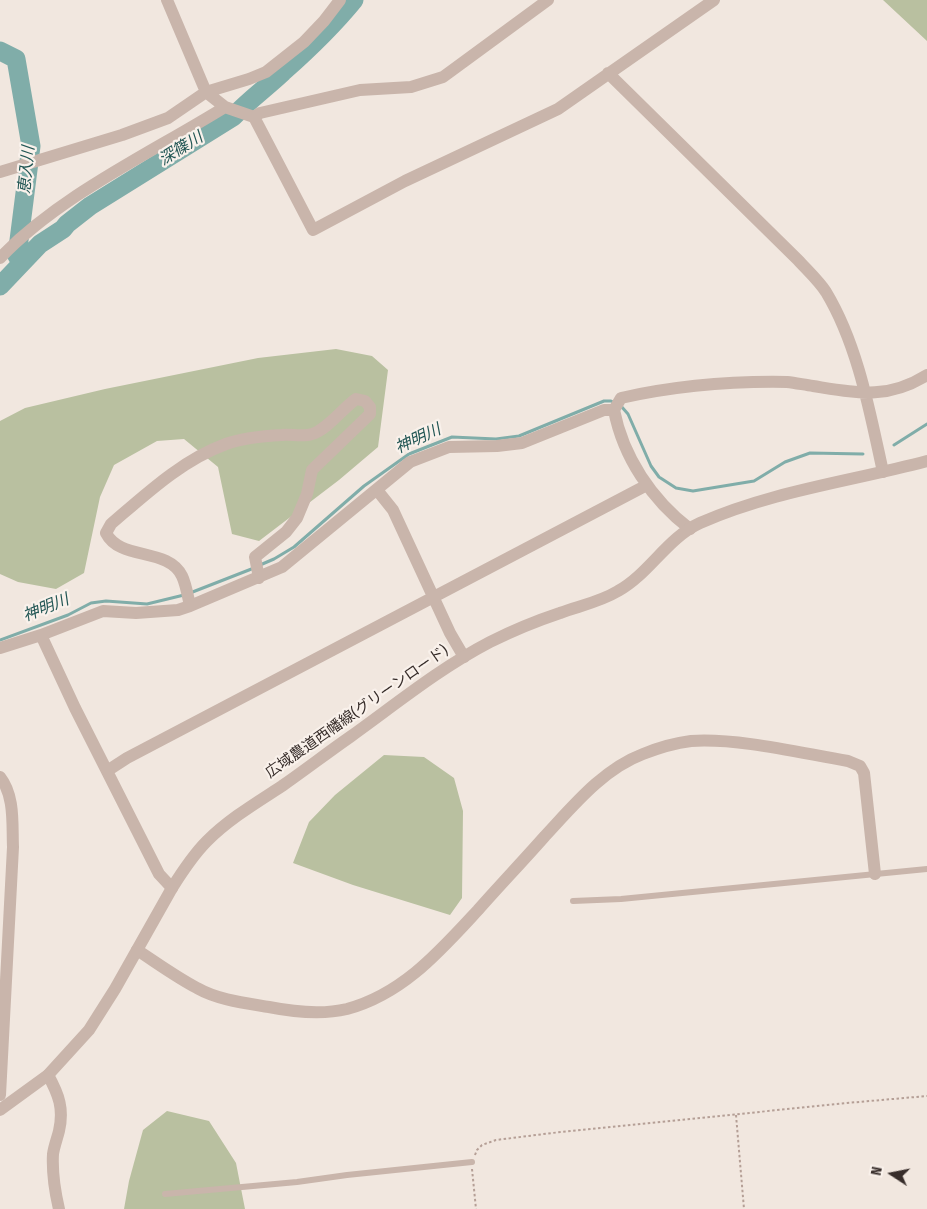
<!DOCTYPE html>
<meta charset="utf-8">
<style>
body{margin:0}
#map{position:relative;width:927px;height:1209px;overflow:hidden;background:#f1e7df;font-family:"Fira Sans Condensed",sans-serif}
canvas{display:block}
.north{position:absolute;left:867px;top:1149px;width:50px;height:50px;-webkit-text-stroke:4px #f9f1eb;paint-order:stroke;rotate:281deg;font-size:14px;font-weight:700;line-height:20px;text-align:center;color:#372d2a}
.north::after{content:'';display:block;margin:auto;width:18px;height:22px;background:#372d2a;clip-path:polygon(50% 0,100% 100%,50% 72%,0 100%)}
</style>
<div id="map">
<canvas width="927" height="1209"></canvas>
<div class="north">N</div>
</div>
<script>
const ctx = document.querySelector('canvas').getContext('2d');
ctx.lineJoin = 'round';
function fillPath(path, color) { ctx.fillStyle = color; ctx.fill(path, 'evenodd'); }
function stroke(path, color, width, dash) { ctx.strokeStyle = color; ctx.lineWidth = width; ctx.lineCap = dash ? 'butt' : 'round'; ctx.setLineDash(dash || []); ctx.stroke(path); }
function drawText(font, color, halo, rows, align = 'center') {
  ctx.font = font + ' "Fira Sans Condensed","Noto Sans JP",sans-serif'; ctx.lineWidth = 4.5; ctx.setLineDash([]); ctx.textBaseline = 'middle'; ctx.strokeStyle = halo; ctx.fillStyle = color; for (const [text, x, y, turn = 0] of rows) {
    ctx.save(); ctx.translate(x, y); ctx.rotate((+turn || 0) * Math.PI / 180); ctx.textAlign = isNaN(turn) ? turn : align; if (halo) ctx.strokeText(text, 0, 0); ctx.fillText(text, 0, 0); ctx.restore();
  }
}
const green = new Path2D(`
 M 883,0 L 927,0 L 927,41 Z
 M 336,349 L 372,356 L 388,370 L 378,447 L 339,480 L 259,541 L 232,534 L 218,467 L 184,439 L 157,441 L 114,465 L 100,497 L 84,573 L 56,589 L 18,582 L 0,574 L 0,421 L 25,408 L 105,389 L 258,358 Z
 M 384,755 L 424,757 L 454,778 L 463,811 L 462,898 L 450,915 L 353,885 L 293,863 L 309,822 L 335,795 Z
 M 167,1111 L 209,1121 L 236,1163 L 245,1209 L 124,1209 L 129,1181 L 143,1130 Z`);
const stream = new Path2D(`
 M 621,406 L 628,414 L 651,466 L 659,477 L 676,488 L 693,491 L 754,481 L 785,462 L 810,453 L 863,454
 M 894,445 L 927,424
 M 260,565 L 274,559 L 294,547 L 364,486 L 409,454 L 452,437 L 496,439 L 519,436 L 604,401 L 611,401 L 615,403
 M 190,593 L 254,568
 M 0,640 L 68,615 L 91,603 L 106,601 L 147,604 L 184,595`);
const river = new Path2D(`
 M 0,51 L 16,59 L 31,146 L 17,256
 M 0,286 L 40,244 L 63,229 L 67,224 L 90,206 L 233,117 C 249,100 266,88 283,72 C 309,49 332,27 354,0`);
const path = new Path2D(`
 M 736,1115 L 744,1209
 M 475,1155 L 477,1150 L 482,1145 L 496,1140 L 552,1133 L 847,1103 L 927,1096
 M 472,1169 L 476,1209`);
const service = new Path2D(`
 M 573,901 L 621,899 L 927,869
 M 165,1194 L 297,1182 L 347,1175 L 472,1162`);
const minor = new Path2D(`
 M 167,0 L 206,92 L 225,107 L 254,117 L 313,230 L 405,181 L 558,109 L 714,0
 M 608,73 L 798,260 C 807,270 819,281 826,292 C 858,345 870,413 883,472
 M 254,117 L 260,113 L 360,90 L 411,87 L 443,77 L 548,0
 M 0,172 L 122,135 L 168,118 L 206,92 L 249,79 L 266,72 L 304,42 L 324,21 L 340,0
 M 0,258 C 60,195 151,153 225,107
 M 377,490 L 393,510 L 450,633 L 464,657
 M 690,529 C 652,500 623,457 614,410 L 621,398 C 675,386 731,381 787,382 C 796,383 805,385 813,386 C 857,393 887,400 927,375
 M 190,606 C 188,597 186,584 182,576 C 168,547 120,561 106,533 L 111,524 C 146,494 182,460 226,444 C 243,438 263,436 282,435 C 291,434 303,437 312,434 C 327,430 343,408 356,399 L 365,401 L 370,407 L 370,414 L 312,470 L 307,494 L 297,518 L 286,532 L 255,557 L 259,578
 M 41,635 L 75,708 L 159,874 L 172,888
 M 0,648 L 41,635 L 103,611 L 136,613 L 178,610 L 190,606 L 282,567 L 410,462 L 449,447 L 497,446 L 522,443 L 604,410 L 614,410
 M 107,771 L 127,758 L 647,485
 M 0,777 C 15,796 12,824 13,847 L 0,1095
 M 137,950 C 157,963 176,977 197,988 C 218,1000 245,1003 269,1007 C 294,1012 322,1015 347,1009 C 403,994 440,951 478,910 C 500,885 523,861 545,836 C 573,806 603,769 643,754 C 658,748 675,743 691,741 C 740,738 800,753 848,761 L 860,766 L 864,773 L 875,874
 M 48,1075 C 59,1095 64,1109 59,1131 C 57,1139 54,1147 53,1154 C 52,1172 55,1192 59,1209`);
const tertiary = new Path2D(`
 M 0,1110 L 48,1075 L 89,1030 L 115,989 L 172,888 C 182,872 193,855 207,841 C 229,819 256,803 282,786 C 305,770 327,753 350,737 C 396,704 440,668 490,642 C 512,631 536,621 560,613 C 579,606 600,602 618,591 C 649,574 667,538 700,523 C 772,491 852,481 927,461`);
const streetNames = [
 ["広域農道西幡線(グリーンロード)",357,712,-35]
];
const waterNames = [
 ["深篠川",181,149,-32],
 ["恵入川",27,170,-85],
 ["神明川",418,439,-25],
 ["神明川",46,608,-22]
];
fillPath(green, '#b9c0a0');
stroke(stream, '#80ada9', 3);
stroke(river, '#80ada9', 19);
stroke(path, '#b59f96', 2, [2.5, 2.5]);
stroke(service, '#c9b5ab', 6);
stroke(minor, '#c9b5ab', 12);
stroke(tertiary, '#c9b5ab', 12);
drawText('15px', '#372d2a', '#f9f1eb', streetNames);
drawText('italic 16px', '#225654', '#f9f1eb', waterNames);
</script>
